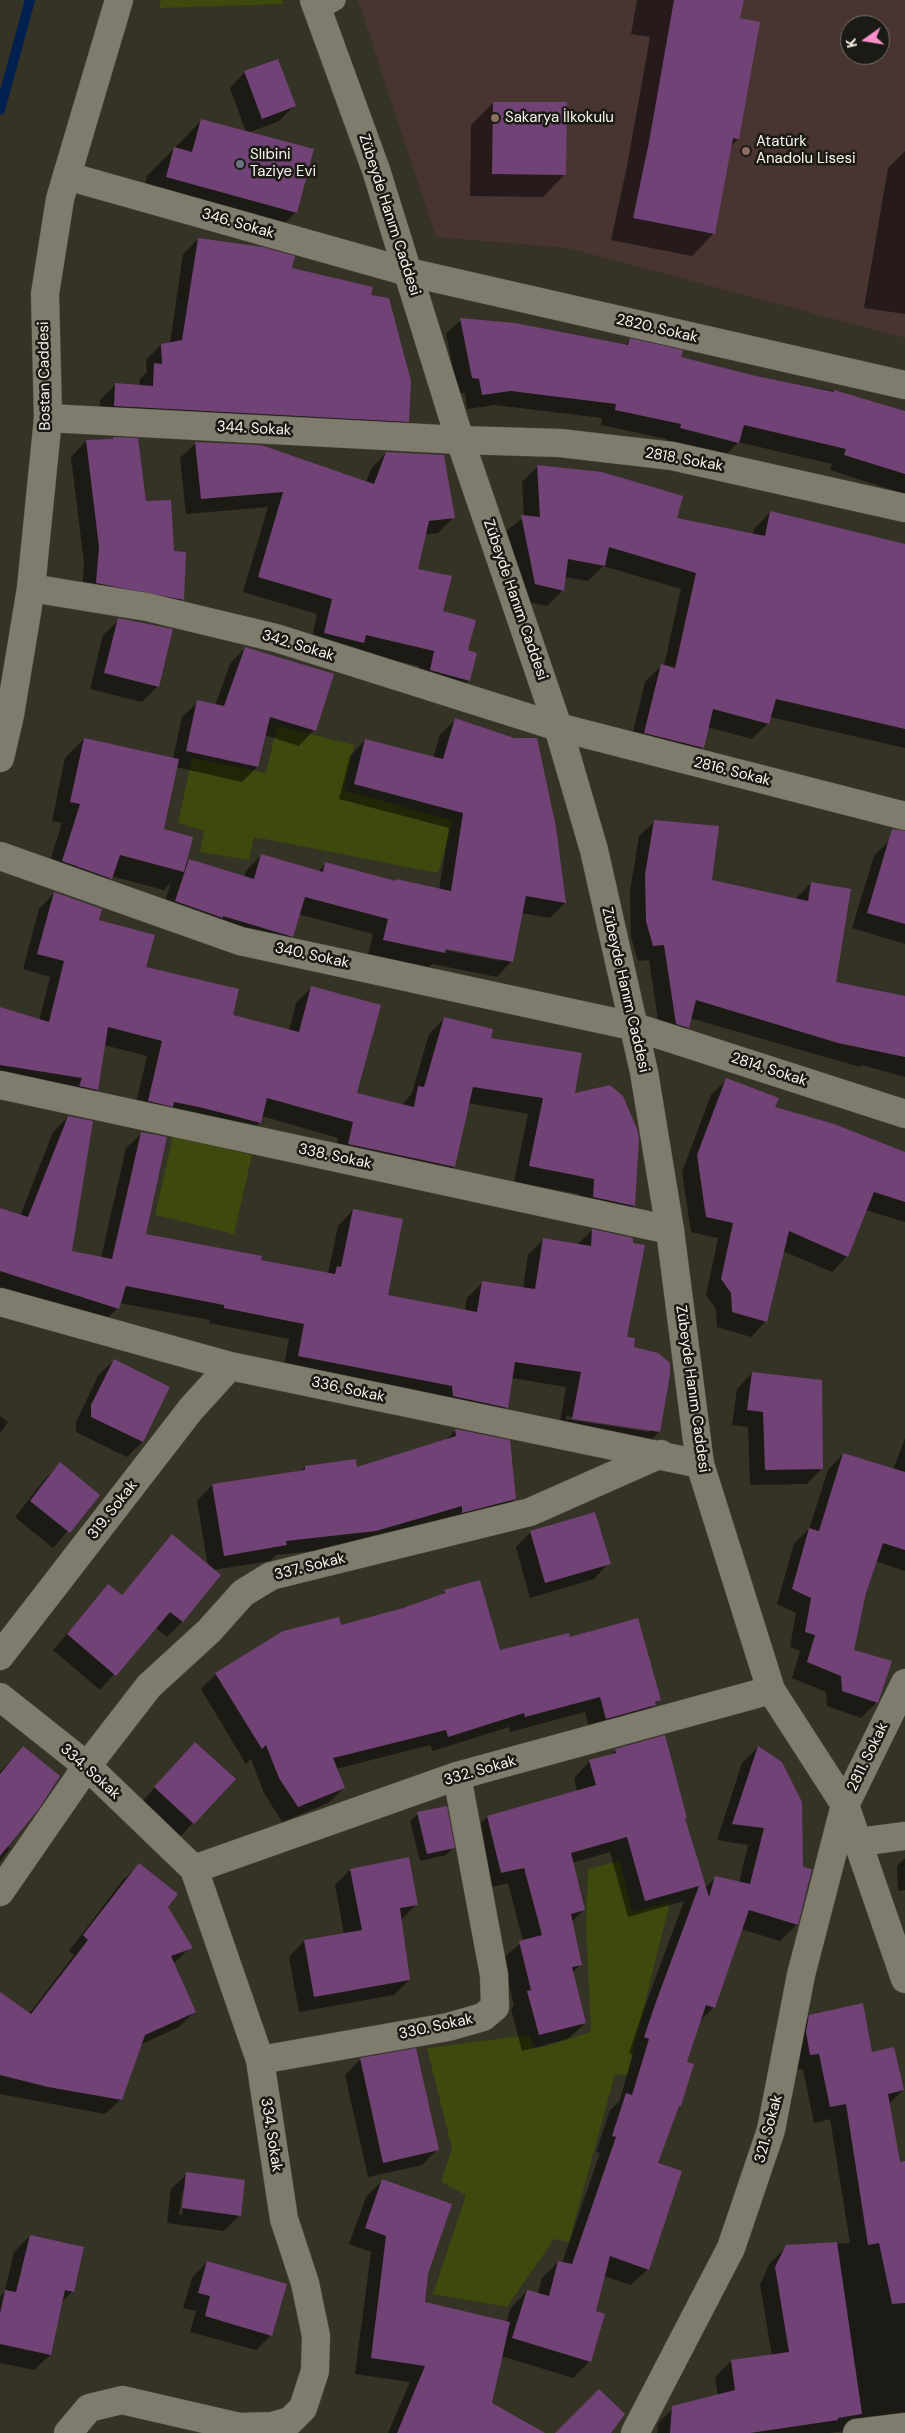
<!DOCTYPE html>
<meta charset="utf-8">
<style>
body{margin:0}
#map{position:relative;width:905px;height:2433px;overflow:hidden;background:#353226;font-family:"DM Sans",sans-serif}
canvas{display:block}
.north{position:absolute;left:840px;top:15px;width:50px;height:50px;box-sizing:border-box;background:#1b1a14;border:1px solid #73726b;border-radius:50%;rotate:257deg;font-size:14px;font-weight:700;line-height:20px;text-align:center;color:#f7f5ed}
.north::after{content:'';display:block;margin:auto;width:18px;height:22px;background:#f890cb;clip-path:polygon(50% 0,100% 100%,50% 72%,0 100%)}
</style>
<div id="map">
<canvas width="905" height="2433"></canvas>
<div class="north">K</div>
</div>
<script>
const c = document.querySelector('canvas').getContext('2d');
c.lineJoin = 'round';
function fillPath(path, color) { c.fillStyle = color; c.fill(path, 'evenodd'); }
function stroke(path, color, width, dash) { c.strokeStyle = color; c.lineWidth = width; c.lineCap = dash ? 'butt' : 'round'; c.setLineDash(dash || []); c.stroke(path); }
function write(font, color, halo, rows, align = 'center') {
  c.font = font + ' "DM Sans",sans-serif'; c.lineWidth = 5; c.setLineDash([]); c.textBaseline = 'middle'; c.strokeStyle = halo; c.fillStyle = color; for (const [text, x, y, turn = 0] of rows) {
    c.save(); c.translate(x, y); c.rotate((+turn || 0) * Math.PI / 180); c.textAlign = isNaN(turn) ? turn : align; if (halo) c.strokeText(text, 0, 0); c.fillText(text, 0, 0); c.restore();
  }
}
const education = new Path2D(`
 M358,0h547v338l-337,-90 -132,-11zM850,25h30v30h-30z`);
const green = new Path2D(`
 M161,0h121l2,4 -125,4z
 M277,726l77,19 -10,45 109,31 -15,52 -184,-36 -5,23 -49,-8 4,-21 -26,-8 14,-65 74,15z
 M173,1136l79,19 -18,79 -79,-19z
 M620,1861l12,51 38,-10 -43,173 -12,-1 -46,168 -15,-3 -47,68 -74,-13 33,-99 -25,-13 11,-34 -25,-100 102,-13 6,14 56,-17 -5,-108 2,-55z`);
const shadow = new Path2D(`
 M637,0h105l-3,19 -1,120 -7,7 -17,87 -22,23 -81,-16 16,-74 23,-129 -19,-3z
 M245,72l49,34 -15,15 -31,12 48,79 -28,28 -129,-36 8,-28 55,-56 44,12 -16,-44z
 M493,103l72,71 -22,23 -73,-1 1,-71z
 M905,151v163l-41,-6 24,-140z
 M198,239l172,57 38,125 -15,15 -293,-16v-20l15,-15 24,1 1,-7 7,-7 -1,-12 15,-15 9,-2 13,-89z
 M461,320l163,26 6,-6 50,18 76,20 78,13 71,22v81l-75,-24 2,-6 -94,-22 -15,16 -57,-15 1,-4 -66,-14 1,-7 -107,-13 -28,4 -2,-16h-7l-12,-59z
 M112,440l61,112 9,47 -15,16 -85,-17 2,-35 -13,-106 15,-16z
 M196,443l170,39 5,-13 15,-16 67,65 -15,15 -14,2 -8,35 51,81 8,2 -7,28 -15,15 -38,-11 4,-19 -65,-15 -44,-3 7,-34 -74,-22 25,-85 -82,7 -6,-56z
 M538,466l137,53 78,16 1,-6 16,-17 135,52v184l-135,-31 -2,6 -16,16 -45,-12 -5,21 -16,16 -57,-15 16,-67 16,-16h3l17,-77 -78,-23 -15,15 -23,-4 -2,13 -16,16 -27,-6 -15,-68 19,-15 -2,-35z
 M119,620l39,66 -16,16 -52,-13 13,-54z
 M245,648l69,82 -15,16 -34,-11 -8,32 -15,15 -66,-15 -14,63 23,35 4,-5 55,17 2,-6 15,-16 57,17 8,-9 69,19 2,-2 42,10 10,-62 -110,-29 11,-43 15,-16 68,18 7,-23 15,-15 110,183 -15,15 -29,-5 -9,48 -15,16 -65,-13 -4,4 -60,-13 5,-21 -75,-20 -6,22 -15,15 -117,-34 11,-35 -7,8 -53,-14 -19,21 -48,-17 18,-57 -10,-2 13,-63 19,-19 89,20 9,-42 16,-15 17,4 15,-42zM440,946l62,12v3l-63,-12z
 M655,821l56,60 84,18 16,-16 24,100 70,17v77l-43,-12 -2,2 -170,-49 -2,9 -16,16 -11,-4 -12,-79 -11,1 -7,-24 -1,-46 9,-55z
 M889,841l16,4v99l-53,-16 22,-72z
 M54,893l43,28 47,47 87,48 58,15 7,-28 16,-16 43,107 47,11 10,-12 17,-59 16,-16 44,21 149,99 -4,68 -16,15 -40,-8 1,-19 -65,-12 14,-68 -60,-11 -14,64 -15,15 -106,-22 5,-22 -76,-22 -2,6 -15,16 -112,-22 14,-60 -43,-11 -7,45 -16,15 -81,-23v-74l39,13 11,-44 -27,-8 16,-60z
 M727,1079l47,29 59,18 49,17 -1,3 24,7v69l-39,-12 -19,46 -15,16 -49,-21 -17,70 -15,16 -34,-10 -1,-18 -10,-14 12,-57 -27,-6 -9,-60 29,-77z
 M68,1117l3,135 30,6 25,-110 16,-15 2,102 184,39 10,-48 15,-16 33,86 79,15 2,-13 15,-15 41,6 5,-34 16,-16 33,6 15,-15 67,202 -15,15 -86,-13 8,-47 -55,-9 -4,29 -16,16 -208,-52 6,-32 -80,-16 1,-3 -91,-17 -1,5 -16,15 -102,-30v-83l20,6 33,-84zM566,1416l83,13v3l-83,-13z
 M114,1360l54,27 -26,55 -15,15 -51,-25v-10l22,-46z
 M752,1373l70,95 -15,16 -57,1 -2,-58 -16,-2 5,-36z
 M0,1416l8,6 -8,11z
 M456,1430l59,69 -16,15 -139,32 -84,9 -6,6 -57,9 6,5 -37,47 -15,15 -12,-10 -55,63 -47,-40 55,-64 13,10 51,-60 36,30 -11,-65 15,-16 88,-13 5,-5 51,2 90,-29z
 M905,1438v133l-30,-10 -10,32 -12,57 24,52 -16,16 -34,-12 -1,-14 -34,-14 8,-27 -10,-4 6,-34 -19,-9 17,-60 15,-15 19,-59 15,-16 50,16z
 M60,1464l39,31 -46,53 -38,-31 30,-38z
 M531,1532l78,31 -15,16 -64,19 -14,-51z
 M445,1591l54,61 70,-13 90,61 -20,20 -48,14 -6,-22 -75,20 -1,-5 -76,24 -3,-6 -94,24 8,19 -16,15 -46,19 -18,-29 -13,-34 -5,5 -45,-75 15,-15 124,-47 100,-30z
 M23,1747l-16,98 3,3 -10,14v-90z
 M758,1747l39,177 -17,17 -39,-12 -27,78 -15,15 -13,41 -6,43 -4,3 -20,54 -8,106 -17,16 -27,-9 -10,36 -5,50 -16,16 -72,-22 -11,48 51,29h-153l22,-51 -55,-8 16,-122 -22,-8 17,-47 16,-16 45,92 -3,30 82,20 5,-15 16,-17 11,3 4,-16 16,-16 4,1 38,-110 -4,-1 14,-42 9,-8 14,-47 -4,-2 12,-36 43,-116 -56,16 -18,-65 -38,11 12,47 -13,12 10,42 -9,9 13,50 -17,16 -46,12 -11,-42 3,-3 -11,-48 20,-17 -15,-58 -24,6 -13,-56 16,-16 90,-26 -3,-13 16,-17 19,-5 7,-6 70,68 -2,2 21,68 11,-11 23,6 9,-38 -31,-5 25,-77z
 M180,1759l54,20 -56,60 -38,-35z
 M418,1814l35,34 -7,7 -26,6 -10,-40z
 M905,1858v32l-7,1 -1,-25z
 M139,1865l52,82 -18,17 21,48 -15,15 -39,18 -19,54 -16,15 -105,-20v-101l29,21 45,-59 -5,-4 54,-71z
 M350,1870l67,34 -16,16 8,60 -15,15 -95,17 -10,-55 15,-16 40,-7 -9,-49z
 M810,2016l62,37 31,37 -14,14 10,59 6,-1v271l-52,-3 -24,3h-172l1,-10 17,-16 43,-11 -3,-19 16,-16 41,-5 -12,-72 10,-21 17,-17 63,-3 -20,-124 -16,4 -11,-54 -9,1v-38z
 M360,2060l77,90 -15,15 -54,12 -23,-102z
 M187,2174l53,41 -16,16 -57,-8 4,-34zM183,2189h2l-3,26 -3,-1z
 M30,2236l43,55 -13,13 -10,51 -16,15 -34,-7v-66l5,-6 9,-39z
 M207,2262l64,73 -15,15 -66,-18 6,-21 -13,-3 9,-30z`);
const stream = new Path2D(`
 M0,110l30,-110`);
const building = new Path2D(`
 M674,0h70l-4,18 20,4 -21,117 -6,-1 -18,96 -82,-16 16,-76z
 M278,59l18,47 -34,13 -18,-48z
 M493,102h74l-1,73 -74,-1z
 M201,119l113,30 -17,64 -131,-36 8,-30 18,5z
 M198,238l65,9 32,9 -3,12 81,19 -2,8 18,3 22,83 -2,41 -295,-16 1,-23 38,3 1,-23 8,1 -1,-20 21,-4z
 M460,318l55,5 113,22 2,-7 53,12 -2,7 75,19 78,16v-2l71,21v63l-61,-19 2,-6 -102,-24 -5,18 -59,-15 1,-4 -66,-14 1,-6 -105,-13 -29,4 -3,-16 -7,-1z
 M113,437l25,1 8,63 25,-1 3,51 12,1 -2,48 -88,-17 3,-36 -13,-107 27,-1z
 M195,442l66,3 113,39 12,-32 58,3 11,63 -26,3 -11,48 34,7 -9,35 33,9 -8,30 9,3 -7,28 -40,-11 4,-19 -68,-16 -2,8 -40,-10 8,-34 -74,-22 25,-85 -82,7z
 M537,465l65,7 81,24 -6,22 88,18 5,-25 135,33v185l-129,-30 -7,25 -56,-15 -9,39 -60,-15 17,-69 14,4 21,-95 -87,-26 -4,19 -37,-7 -4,32 -29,-7 -14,-69 19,2z
 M118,618l55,11 -14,58 -55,-14z
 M245,647l89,27 -18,57 -46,-14 -12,50 -72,-16 11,-51 27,6z
 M455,718l59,20h23l19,89 10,76 -40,-7 -13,66 -67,-13 -1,4 -62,-13 5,-21 -83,-22 -12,40 -70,-21v2l-48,-17 14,-42 65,20 7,-25 62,18 2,-10 71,19v-2l55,12 12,-78 -109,-29 11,-45 78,20z
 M84,738l95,21 -15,70 29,8 -9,35 -64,-17 -8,24 -50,-18 18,-57 -10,-2z
 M654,820l65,6 -7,54 96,21 3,-19 40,7 -15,93 69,14v61l-67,-14 -142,-43 -7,28 -13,-4 -12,-79 -11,1 -7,-25 -1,-46z
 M892,829l13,2v93l-38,-11z
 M54,892l48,17 -3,11 56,15 -9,32 93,22 -6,26 66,17 12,-46 70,19 -24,88 57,14 4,-21 6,1 20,-70 49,12 -2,9 91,15 -7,40 35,-8 13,11 14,33 2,9 -4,68 -42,-9 1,-18 -65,-13 14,-68 -70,-11 -18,80 -107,-23 5,-22 -86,-24 -6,25 -62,-16 -25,-5 -1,5 -25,-6 14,-60 -54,-14 -10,63 -19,-4 3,-8 -82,-13v-58l49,15 15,-61 -27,-7z
 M726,1078l53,20 -4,9 59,17 71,28v50l-31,-10 -26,65 -59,-26 -22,91 -35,-10 -1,-19 -10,-14 12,-56 -27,-6 -9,-62z
 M68,1116l25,5 -21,130 40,8 29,-127 26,5 -21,97 116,22 -1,4 74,14 2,-8 4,1 12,-58 50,10 -15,76 89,17 5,-31 53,8 8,-51 48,8 1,-17 41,9v5l12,2 -18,92 8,1 -1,9 24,6 12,10v12l-10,57 -88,-13 9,-47 -66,-10 -7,46 -55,-12 -1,-10 -154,-30 6,-32 -80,-16v-3l-98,-19 -7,23 -119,-38v-63l28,9z
 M114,1359l56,28 -27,55 -52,-25v-12z
 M752,1372l70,8 1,89 -58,1 -2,-58 -16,-2z
 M455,1429l55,11 6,59 -54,14v-7l-86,25 -90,10 1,4 -63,11 -12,-72 93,-14v-4l51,-7 1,8 99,-31z
 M843,1453l62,19v78l-22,-7 -17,50 -12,57 38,11 -14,42 -36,-12 -1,-15 -34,-14 8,-27 -10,-3 6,-34 -19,-9 17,-61 10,3z
 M60,1462l40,33 -30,38 -40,-32z
 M595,1512l16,52 -66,19 -15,-52z
 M172,1534l49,41 -38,47 -13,-10 -54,64 -49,-42 41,-50 14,11z
 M480,1580l20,70 69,-17 1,4 68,-19 23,82 -6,2 1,3 -50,14 -6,-22 -75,20 -1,-4 -76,24 -2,-7 -113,28 12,30 -47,19 -19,-29 -13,-33 -4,4 -47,-76 68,-42 56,-14 2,8 62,-17 42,-15 -1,-3z
 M665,1735l22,83h-2l24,79 6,-21 35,8 14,-56 -32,-4 26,-78 24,16 20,40 1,65 9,2 -14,56 -49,-15 -34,98 -9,-3 -19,57 7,2 -13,42h-2l-21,57 24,8 -33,99 -39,-14 -14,55 9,3 -14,48 -79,-24 15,-48 22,6 9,-35 14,3 44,-127 -4,-1 14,-43 6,2 17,-56 -5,-2 13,-38 42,-113 -54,15 -18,-64 -56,16 14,57 -14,4 11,51 -10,2 14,56 -47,12 -12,-44 4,-1 -12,-49 23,-6 -18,-67 -23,5 -14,-57 109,-31 -7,-25 27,-7 -1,-4z
 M195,1742l41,37 -42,45 -40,-37z
 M23,1746l37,30 -22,34 -38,46v-82z
 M447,1806l8,42 -28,6 -10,-42z
 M409,1857l9,48 -18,3 10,72 -96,17 -10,-57 58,-10 -12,-61z
 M139,1863l39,31 -10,13 25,41 -22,8 25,56 -51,23 -23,65 -74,-13 -48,-12v-83l31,22 57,-74 -5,-5z
 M863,2003l9,49 22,-5 10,43 -16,4 12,68 5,-1v142l-13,1 -13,-61 -11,2 -22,-141 -16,3 -11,-53 -9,1 -4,-23 3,-17z
 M416,2048l23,102 -56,13 -23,-105z
 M186,2172l59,8 -4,36 -59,-8z
 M382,2179l70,25 -24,70 -3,28 85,20 -18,81 53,30h-148l28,-67 -54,-8 15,-122 -21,-8z
 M30,2235l54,12 -10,45 -9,-2 -14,65 -51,-11v-30l5,-24 11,2z
 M837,2242l25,172 -24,4v2l-88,13h-80l2,-27 63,-16 -4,-30 58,-8 -14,-85 11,-22z
 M207,2261l80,23 -15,52 -67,-20 5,-20 -12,-3z
 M599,2389l26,25 -14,19h-56z`);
const service = new Path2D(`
 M317,10l18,-10`);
const minor = new Path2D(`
 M67,176l341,96 497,113
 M48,418l412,22 100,3 112,13 233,52
 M31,588l116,19 129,31 282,89 347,89
 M0,856l240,85 392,85 273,88
 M0,1085l670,145
 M0,1302l230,64 470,98
 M0,1656l191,-247 39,-43
 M0,1697l87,69 107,103 66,191 24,159 21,64 11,53 -1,35 -12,37 -13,13 -17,5 -34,1 -117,-27 -33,8 -21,25
 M859,1842l46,-6
 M194,1869l263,-93 314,-86
 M0,1892l87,-126 62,-80 60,-55 34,-38 28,-17 259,-64 131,-58
 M260,2060l188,-33 35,-10 12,-10 -1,-32 -37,-199
 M635,2433l96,-185 40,-118 30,-155 44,-170 60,-122
 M857,2433l48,-6`);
const tertiary = new Path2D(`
 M314,0l62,170 84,270 98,287 36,123 50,222 26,158 30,234 71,226 74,115 60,174
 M0,758l10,-43 21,-127 17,-170 -3,-124 15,-95 59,-199`);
const markers = [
 [495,118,5,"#8d6e63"],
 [746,151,5,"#8d6e63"],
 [240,164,5,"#6b7280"]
];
const poiNames = [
 ["Sakarya İlkokulu",505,118],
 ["Atatürk",756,142],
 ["Anadolu Lisesi",756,159],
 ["Slıbini",250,155],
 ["Taziye Evi",250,172]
];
const streetNames = [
 ["Zübeyde Hanım Caddesi",389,215,72],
 ["346. Sokak",238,224,16],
 ["2820. Sokak",657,329,13],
 ["Bostan Caddesi",45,376,-91],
 ["344. Sokak",254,429,3],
 ["2818. Sokak",684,460,10],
 ["Zübeyde Hanım Caddesi",515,600,71],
 ["342. Sokak",298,646,17],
 ["2816. Sokak",732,772,14],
 ["340. Sokak",312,956,12],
 ["Zübeyde Hanım Caddesi",625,990,77],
 ["2814. Sokak",769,1070,18],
 ["338. Sokak",335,1157,12],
 ["Zübeyde Hanım Caddesi",692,1389,82],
 ["336. Sokak",348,1390,12],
 ["319. Sokak",113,1510,-52],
 ["337. Sokak",310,1567,-14],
 ["2811. Sokak",868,1757,-64],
 ["332. Sokak",480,1771,-16],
 ["334. Sokak",90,1772,42],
 ["330. Sokak",436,2027,-12],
 ["321. Sokak",769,2129,-75],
 ["334. Sokak",271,2135,81]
];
fillPath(education, '#483431');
fillPath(green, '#3e490d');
fillPath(shadow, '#0007');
stroke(stream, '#002050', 10);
fillPath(building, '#714275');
stroke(service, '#514f44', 22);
stroke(minor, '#514f44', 29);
stroke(tertiary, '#514f44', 29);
stroke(service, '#7f7c6d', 21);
stroke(minor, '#7f7c6d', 28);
stroke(tertiary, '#7f7c6d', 28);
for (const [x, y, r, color] of markers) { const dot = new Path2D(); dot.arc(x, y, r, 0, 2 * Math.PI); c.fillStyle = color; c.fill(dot); stroke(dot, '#1b1a14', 2); }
write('15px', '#f7f5ed', '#1b1a14', poiNames, 'left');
write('15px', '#f7f5ed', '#1b1a14', streetNames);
</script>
